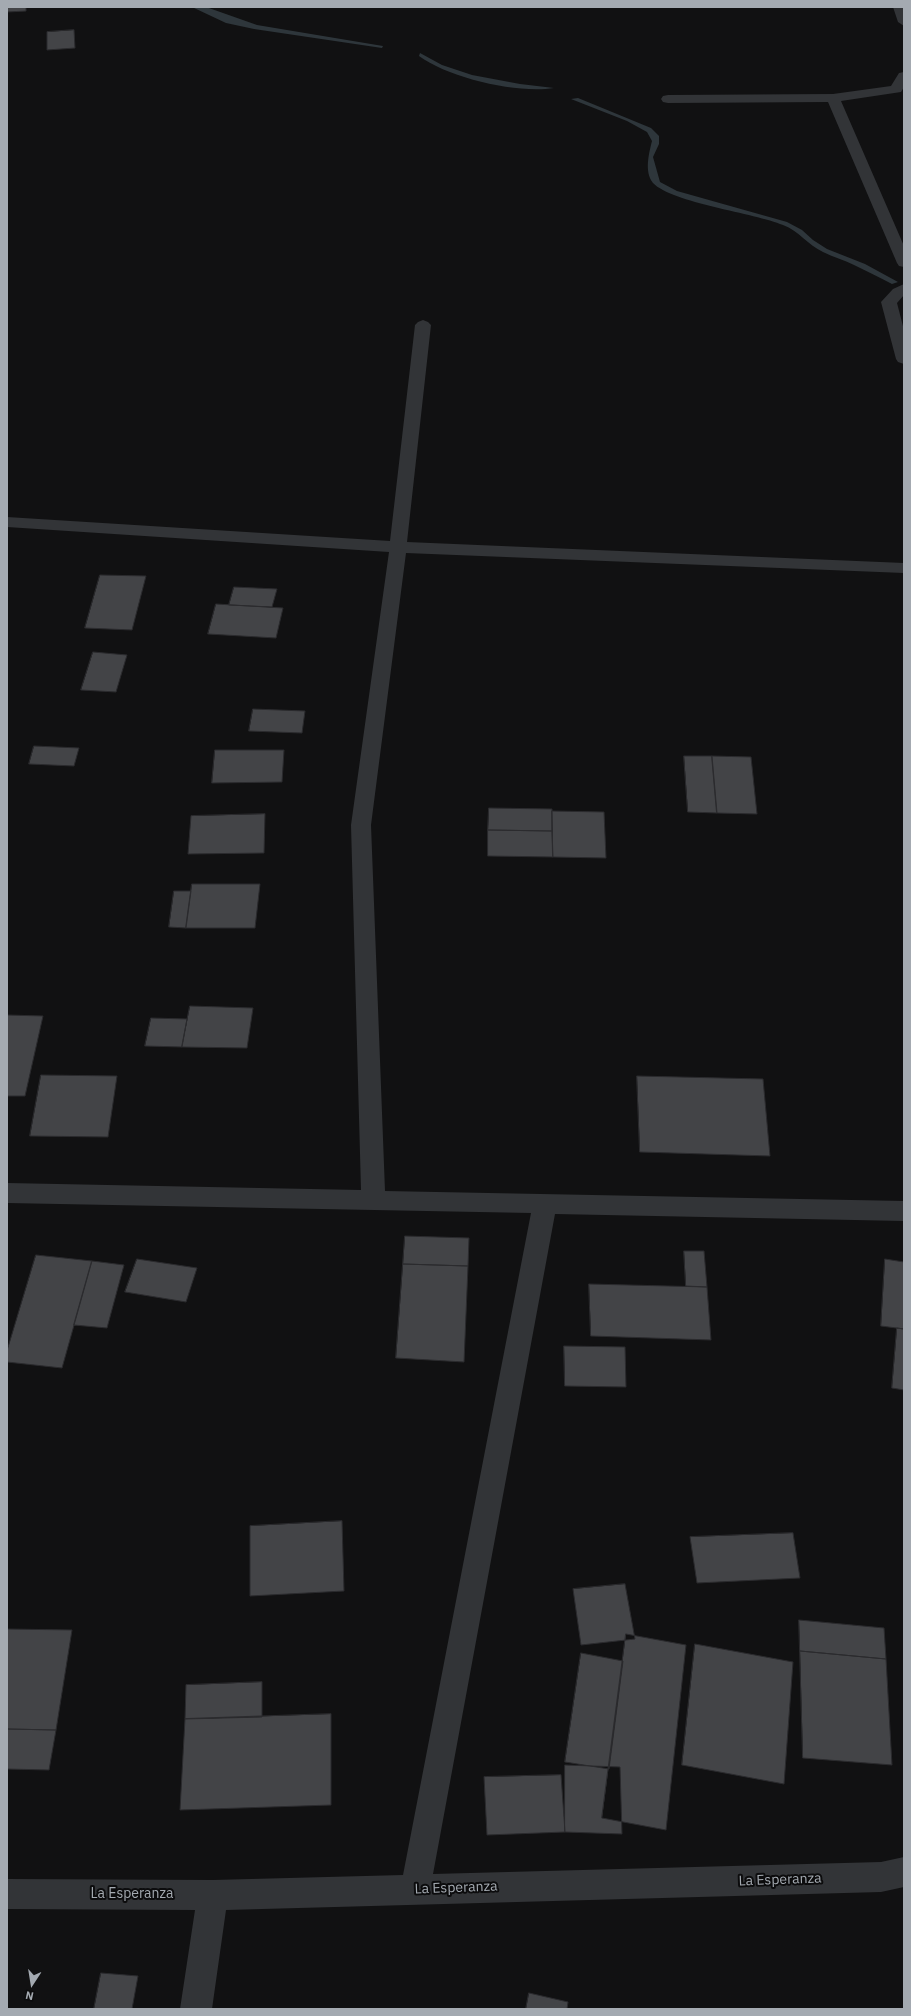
<!DOCTYPE html>
<style>
body{margin:0}
#map{position:relative;width:911px;height:2016px;overflow:hidden;background:#111112;font-family:"IBM Plex Sans",sans-serif}
canvas{display:block}
.frame{position:absolute;inset:0;border:8px solid #a4aab1;pointer-events:none}
.north{position:absolute;left:12px;top:1964px;width:40px;height:40px;-webkit-text-stroke:3px #0c0c0d;paint-order:stroke;rotate:192deg;font-size:11px;font-weight:700;line-height:16px;text-align:center;color:#a4aab1}
.north::after{content:'';display:block;margin:auto;width:14px;height:18px;background:#a4aab1;clip-path:polygon(50% 0,100% 100%,50% 72%,0 100%)}
</style>
<div id="map">
<canvas width="911" height="2016"></canvas>
<div class="frame"></div>
<div class="north">N</div>
</div>
<script>
const c = document.querySelector('canvas').getContext('2d');
c.lineJoin = 'round';
function fillPath(path, color) { c.fillStyle = color; c.fill(path, 'evenodd'); }
function stroke(path, color, width, dash) { c.strokeStyle = color; c.lineWidth = width; c.lineCap = dash ? 'butt' : 'round'; c.setLineDash(dash || []); c.stroke(path); }
function write(font, color, halo, rows, align = 'center') {
  c.font = font + ' "IBM Plex Sans",sans-serif'; c.lineWidth = 4; c.setLineDash([]); c.textBaseline = 'middle'; c.strokeStyle = halo; c.fillStyle = color; for (const [text, x, y, turn = 0] of rows) {
    c.save(); c.translate(x, y); c.rotate((+turn || 0) * Math.PI / 180); c.textAlign = isNaN(turn) ? turn : align; if (halo) c.strokeText(text, 0, 0); c.fillText(text, 0, 0); c.restore();
  }
}
const water = new Path2D(`
 M192,7h14l51,18 126,21 -1,2 -128,-19 -28,-6z
 M420,53l22,12 30,10 48,9 34,4c-37,6 -105,-10 -135,-32z
 M578,98l73,30 8,8v8l-6,13 7,25 17,9 110,31 15,8 11,10 14,9 38,15 33,18 -6,2c-12,-6 -25,-13 -38,-19 -10,-5 -21,-8 -31,-13 -15,-7 -24,-21 -40,-27 -28,-12 -111,-22 -130,-42 -9,-11 -4,-30 -1,-42l-5,-9 -20,-11 -56,-22z`);
const building = new Path2D(`
 M7,7h19v4l-19,1z
 M74,30l1,18 -28,2v-18z
 M100,575l46,1 -14,54 -47,-2z
 M234,587l43,2 -5,18 -43,-2z
 M216,604l67,4 -7,30 -68,-4z
 M93,652l34,3 -11,37 -35,-2z
 M253,709l52,2 -3,22 -53,-2z
 M34,746l45,2 -5,18 -45,-2z
 M215,750h69l-2,32 -70,1z
 M684,756h28l5,57 -29,-1z
 M712,756l39,1 6,57 -40,-1z
 M489,808l63,1v22l-64,-1z
 M552,811l52,1 2,46 -53,-1z
 M265,814l-1,39 -76,1 3,-38z
 M488,830l64,1 1,26 -65,-1z
 M192,884h68l-5,44h-69z
 M174,891h17l-5,37 -17,-1z
 M190,1006l63,2 -6,40 -65,-1z
 M7,1015l36,1 -18,80h-18z
 M151,1018l36,1 -5,28 -37,-1z
 M41,1075l76,1 -9,61 -78,-1z
 M637,1076l126,3 7,77 -130,-4z
 M405,1236l64,2 -1,28 -65,-2z
 M684,1251h20l3,36 -21,-1z
 M36,1255l56,6 -30,107 -55,-6v-11z
 M137,1259l60,9 -11,34 -61,-10z
 M885,1259l19,3v67l-23,-3z
 M92,1261l32,4 -17,63 -33,-3z
 M403,1264l65,2 -4,96 -68,-4z
 M589,1284l118,3 4,53 -120,-4z
 M897,1328l7,1v61l-12,-2z
 M564,1346l61,1 1,40 -61,-1z
 M342,1521l2,70 -94,5v-70z
 M793,1533l7,45 -103,5 -7,-46z
 M625,1584l10,55 -54,6 -8,-56z
 M799,1620l85,8 2,31 -86,-8z
 M7,1629l65,1 -16,100 -49,-1z
 M626,1634l60,11 -20,185 -64,-12z
 M695,1644l98,18 -9,122 -102,-19z
 M800,1651l86,8 6,106 -89,-7z
 M581,1653l42,8 -14,108 -44,-7z
 M262,1682v35l-77,2 1,-34z
 M331,1714v91l-151,5 5,-91z
 M7,1729l49,1 -7,40 -42,-1z
 M565,1765l55,2 2,67 -57,-2z
 M561,1775l4,57 -78,3 -3,-58z
 M101,1973l37,3 -6,33h-38z
 M529,1993l39,9 -1,7h-41z`);
const minor = new Path2D(`
 M893,7h11v19l-6,-4z
 M904,72v15l-3,5 -60,9 63,145v21l-5,-1 -2,-3 -69,-161 -160,1 -5,-1 -2,-3 2,-3 5,-1 165,-1 58,-8 8,-13z
 M904,284v11l-7,8 7,27v34l-6,-2 -2,-3 -15,-57 12,-13z
 M423,320l5,2 3,3 -24,217 497,21v10l-498,-20 -35,272 14,366 519,10v20l-349,-7 -122,660 448,-12 23,-5v30l-23,5 -655,18 -14,99h-32l15,-99 -188,-1v-30l206,1 190,-5 128,-662 -524,-10v-20l354,7 -10,-365 38,-273 -382,-25v-10l383,24 25,-216 3,-3z`);
const nearStreetnames = [
 ["La Esperanza",780,1880,-2],
 ["La Esperanza",456,1888,-2],
 ["La Esperanza",132,1894]
];
fillPath(water, '#2e363b');
fillPath(building, '#434447');
stroke(building, '#2b2b2e', 1);
fillPath(minor, '#323437');
write('14px', '#a4aab1', '#0c0c0d', nearStreetnames);
</script>
